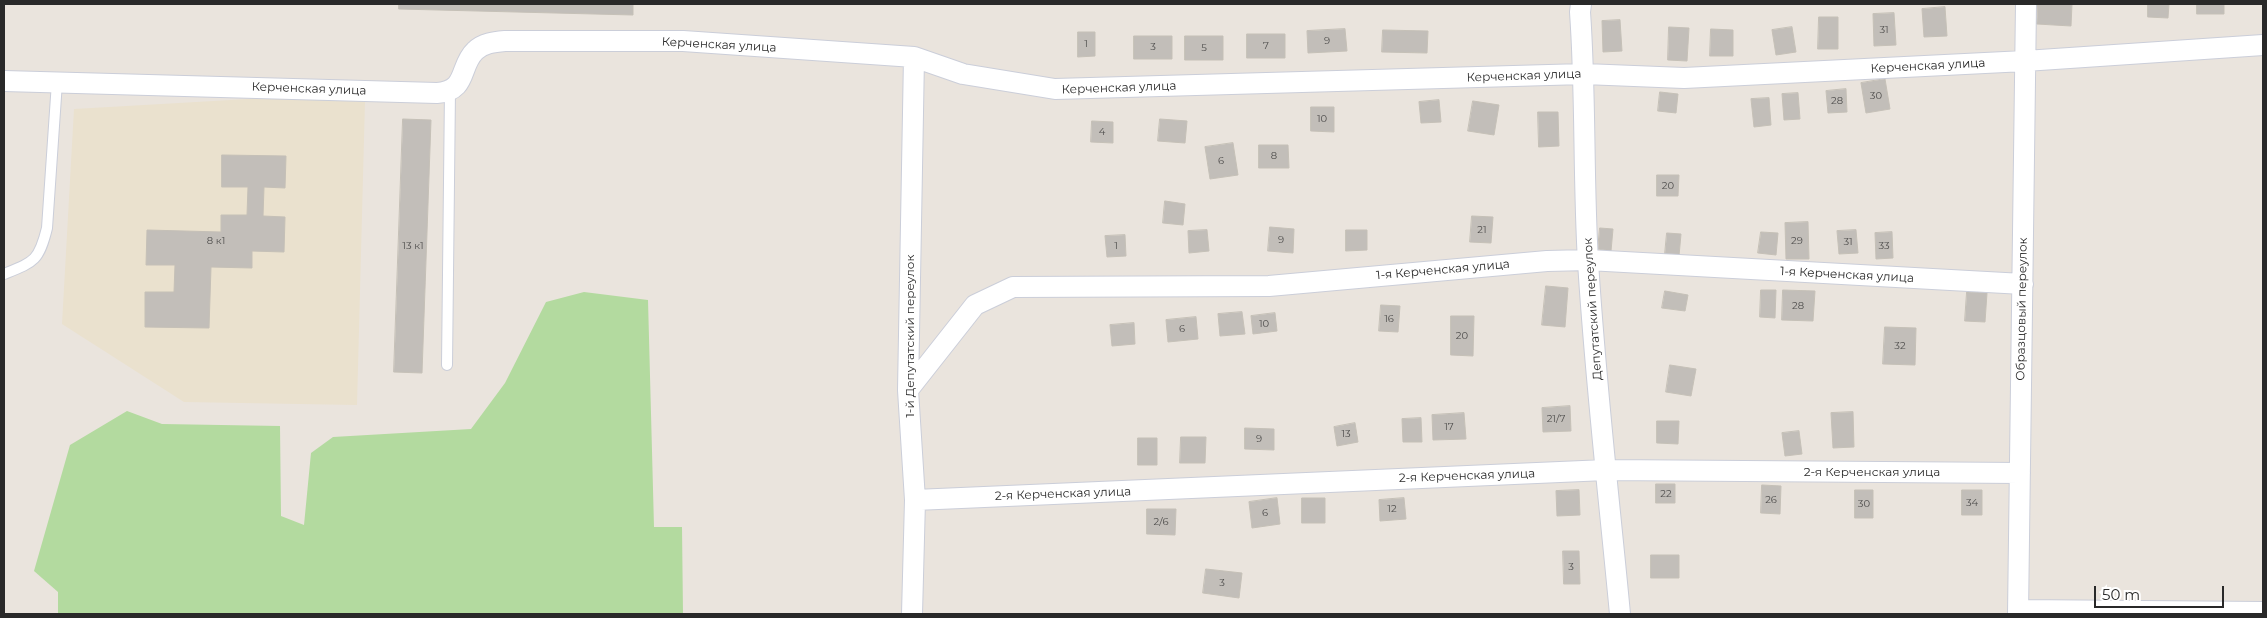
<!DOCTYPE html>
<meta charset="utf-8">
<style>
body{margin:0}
#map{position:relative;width:2267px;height:618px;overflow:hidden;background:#eae4dd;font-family:Montserrat,sans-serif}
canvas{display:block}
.frame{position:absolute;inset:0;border:5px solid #292929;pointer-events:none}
.scale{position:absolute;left:2094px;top:586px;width:130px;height:22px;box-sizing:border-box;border:2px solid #292929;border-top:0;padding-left:6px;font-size:15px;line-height:18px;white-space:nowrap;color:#292929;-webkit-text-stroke:4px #fff;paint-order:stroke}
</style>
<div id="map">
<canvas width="2267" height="618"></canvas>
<div class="frame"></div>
<div class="scale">50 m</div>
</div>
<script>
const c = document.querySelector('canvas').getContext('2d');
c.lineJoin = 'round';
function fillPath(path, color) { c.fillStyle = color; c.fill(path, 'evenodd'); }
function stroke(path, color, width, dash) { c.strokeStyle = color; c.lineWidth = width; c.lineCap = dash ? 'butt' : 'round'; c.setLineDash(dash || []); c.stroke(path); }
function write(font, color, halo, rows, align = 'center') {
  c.font = font + ' Montserrat,sans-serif'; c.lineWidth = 4; c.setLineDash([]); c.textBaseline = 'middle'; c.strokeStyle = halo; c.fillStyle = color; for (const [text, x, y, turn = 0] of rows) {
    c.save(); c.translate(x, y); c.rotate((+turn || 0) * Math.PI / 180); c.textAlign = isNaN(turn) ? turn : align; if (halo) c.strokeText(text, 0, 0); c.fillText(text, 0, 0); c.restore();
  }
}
const education = new Path2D(`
 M266,98l99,3 -8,304 -173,-3 -122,-78 12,-215z`);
const green = new Path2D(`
 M584,292l64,8 6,227h28l1,87h-625v-22l-24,-21 36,-126 57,-34 35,13 118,2 1,90 23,9 7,-72 22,-16 138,-8 34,-46 41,-81z`);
const building = new Path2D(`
 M399,4h234v11l-234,-6z
 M2038,4h34l-1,22 -34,-2z
 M2148,4h21l-1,14 -20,-1z
 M2197,4h27v10h-27z
 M1945,7l2,29 -23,1 -2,-28z
 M1894,13l2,32 -22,1 -1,-32z
 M1819,17h19v32h-20z
 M1620,20l2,31 -19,1 -1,-31z
 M1669,27l20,1 -2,33 -19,-1z
 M1792,27l4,25 -20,3 -4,-25z
 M1345,29l2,22 -39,2 -1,-22z
 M1711,29l22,1v26h-23z
 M1383,30l45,1 -1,22 -45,-1z
 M1078,32h17v24l-17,1z
 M1247,34h38v24h-38z
 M1134,36h38v23h-38z
 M1185,36h38v24h-38z
 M1885,79l5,30 -24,4 -5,-30z
 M1846,89l1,23 -19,1 -2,-22z
 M1660,92l18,2 -2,19 -18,-2z
 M1798,93l2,26 -16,1 -2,-26z
 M1769,98l2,27 -17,2 -3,-28z
 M1439,100l2,22 -20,1 -2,-21z
 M1473,101l26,4 -5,30 -26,-4z
 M1311,107h23v25l-23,-1z
 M1538,112h20l1,34 -20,1z
 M403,119l28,1 -9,253 -28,-1z
 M1160,119l27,2 -2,22 -27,-2z
 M1092,121l21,1v21l-22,-1z
 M1233,143l5,32 -28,4 -5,-32z
 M1259,145h29l1,23h-30z
 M222,155l64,1 -1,32 -21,-1 -1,29 22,1 -1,35 -32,-1v17l-41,-1 -2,61 -64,-1v-35h29l1,-27h-29l1,-35 74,2v-17h26l1,-28h-26z
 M1657,175h22l-1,21h-21z
 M1165,201l20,3 -2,21 -20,-2z
 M1472,216l21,1 -2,26 -21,-1z
 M1808,222l1,37h-23l-1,-36z
 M1270,227l24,2 -1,24 -25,-2z
 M1600,228l13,1 -2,22 -13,-2z
 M1207,230l2,21 -20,2 -1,-22z
 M1346,230h21v20l-21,1z
 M1856,230l2,23 -19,1 -2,-23z
 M1761,232l17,1 -2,22 -18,-2z
 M1892,232l1,26 -17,1 -1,-26z
 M1667,233l14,1 -2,22 -14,-2z
 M1125,235l1,21 -19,1 -2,-21z
 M1546,286l22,2 -3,39 -23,-2z
 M1761,290h15l-1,28 -15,-1z
 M1783,290l32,1 -2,30 -31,-1z
 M1665,291l23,4 -3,16 -23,-3z
 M1967,292l20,1 -2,29 -20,-1z
 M1381,305l19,1 -2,26 -19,-1z
 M1242,312l3,22 -25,2 -2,-22z
 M1275,313l2,18 -24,3 -2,-18z
 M1451,316h23l-1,40 -22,-1z
 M1196,317l2,22 -30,3 -2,-22z
 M1134,323l1,21 -23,2 -2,-21z
 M1885,327l31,1 -1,37 -32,-1z
 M1670,365l26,4 -5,27 -25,-4z
 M1570,406l1,25 -28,1 -1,-24z
 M1853,412l1,35 -21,1 -2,-35z
 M1464,413l2,26 -33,1 -1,-25z
 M1421,418l1,24h-19l-1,-23z
 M1657,421h22l-1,23 -21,-1z
 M1355,423l3,19 -21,4 -3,-19z
 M1245,428l29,1v21l-29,-1z
 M1799,431l3,23 -17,2 -3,-23z
 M1181,437h25l-1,26h-25z
 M1138,438h19v27h-19z
 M1656,484h19v19h-19z
 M1762,485l19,1 -1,28 -19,-1z
 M1579,490l1,25 -23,1 -1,-25z
 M1855,490h18v28h-18z
 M1962,490h20v25h-20z
 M1277,498l3,26 -28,4 -3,-26z
 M1302,498h23v25h-23z
 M1404,498l2,21 -26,2 -1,-21z
 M1147,509h29l-1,26 -28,-1z
 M1563,551h16l1,33h-16z
 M1651,555h28v23h-28z
 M1206,569l36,4 -3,25 -36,-5z`);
const lane = new Path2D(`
 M4,274c30,-12 35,-13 43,-46l10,-146
 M447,365l3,-275`);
const street = new Path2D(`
 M1581,4l-1,8c6,83 3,166 8,249 7,118 21,236 32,353
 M4,81l433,12c31,-2 22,-27 38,-42 8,-8 19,-9 30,-10h178l231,16 49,17 92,15 529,-15 100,4 341,-17 238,-16
 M908,390l67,-85 38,-18 256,-1 278,-25 41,-1 435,24
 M915,500l691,-30 414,3
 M2018,610l245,2
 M912,614l3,-114 -7,-110 6,-333
 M2018,614l8,-610`);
const numberNames = [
 ["31",1884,30],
 ["9",1327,41],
 ["1",1086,44],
 ["7",1266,46],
 ["3",1153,47],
 ["5",1204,48],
 ["30",1876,96],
 ["28",1837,101],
 ["10",1322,119],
 ["4",1102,132],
 ["8",1274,156],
 ["6",1221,161],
 ["20",1668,186],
 ["21",1482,230],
 ["9",1281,240],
 ["8 к1",216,241],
 ["29",1797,241],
 ["31",1848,242],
 ["13 к1",413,246],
 ["1",1116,246],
 ["33",1884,246],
 ["28",1798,306],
 ["16",1389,319],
 ["10",1264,324],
 ["6",1182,329],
 ["20",1462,336],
 ["32",1900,346],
 ["21/7",1556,419],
 ["17",1449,427],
 ["13",1346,434],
 ["9",1259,439],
 ["22",1666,494],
 ["26",1771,500],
 ["34",1972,503],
 ["30",1864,504],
 ["12",1392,509],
 ["6",1265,513],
 ["2/6",1161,522],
 ["3",1571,567],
 ["3",1222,583]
];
const streetNames = [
 ["Керченская улица",719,45,3],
 ["Керченская улица",1928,66,-3],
 ["Керченская улица",1524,76,-2],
 ["Керченская улица",1119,88,-2],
 ["Керченская улица",309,89,2],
 ["1-я Керченская улица",1443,270,-5],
 ["1-я Керченская улица",1847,275,3],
 ["Депутатский переулок",1593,309,-94],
 ["Образцовый переулок",2022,309,-89],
 ["1-й Депутатский переулок",910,336,-90],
 ["2-я Керченская улица",1872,472],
 ["2-я Керченская улица",1467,476,-2],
 ["2-я Керченская улица",1063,494,-2]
];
fillPath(education, '#eae1ce');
fillPath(green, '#b3da9f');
fillPath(building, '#c2beb9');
stroke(building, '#c5c0b7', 1);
stroke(lane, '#cbced9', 12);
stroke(street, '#cbced9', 22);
stroke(lane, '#fff', 10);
stroke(street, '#fff', 20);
write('10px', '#4f4e4d', null, numberNames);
write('12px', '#292929', '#fff', streetNames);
</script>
